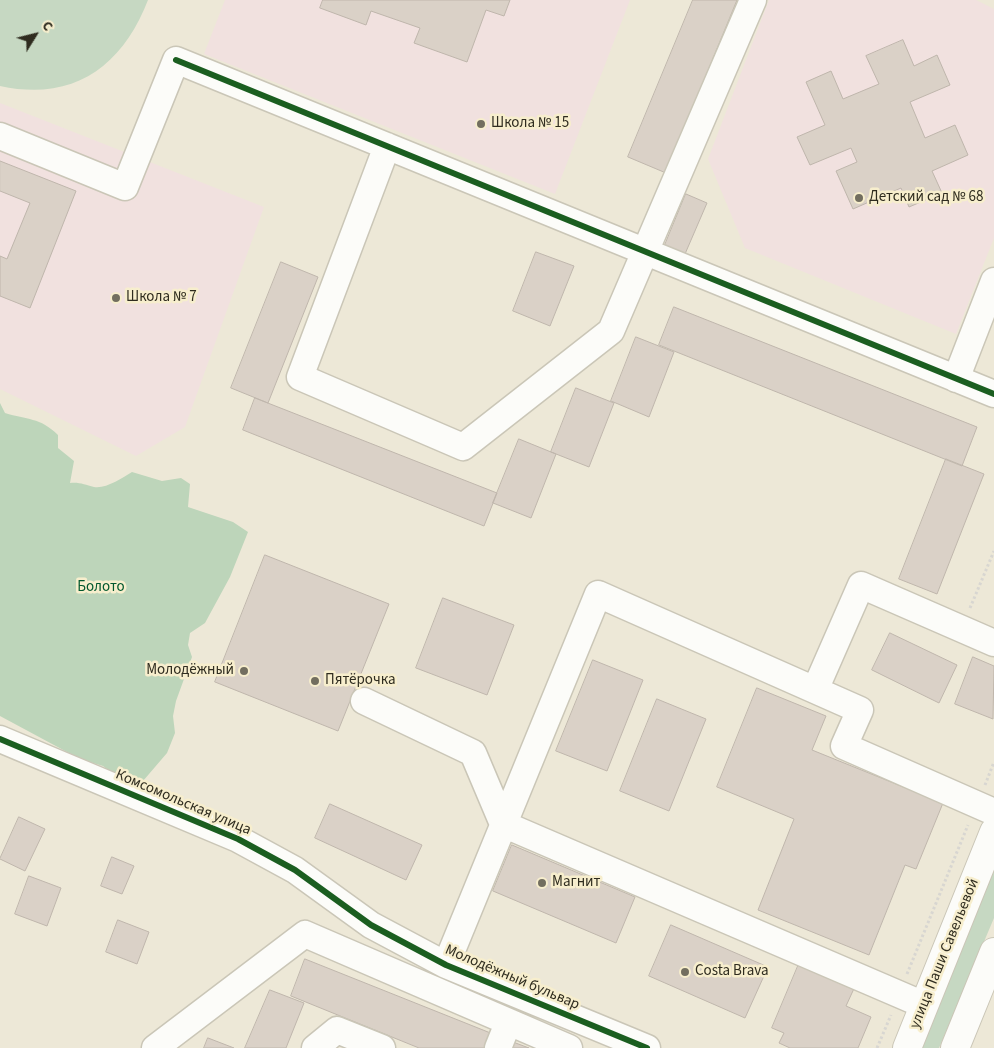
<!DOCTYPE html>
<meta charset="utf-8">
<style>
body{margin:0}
#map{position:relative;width:994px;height:1048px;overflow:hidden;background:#ede8d7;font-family:"Source Sans 3",sans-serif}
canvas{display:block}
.north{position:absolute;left:10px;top:10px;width:50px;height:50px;-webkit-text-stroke:4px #f7eecd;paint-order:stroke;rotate:54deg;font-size:14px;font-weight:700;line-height:20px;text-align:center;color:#2f2c1f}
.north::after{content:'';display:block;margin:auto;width:18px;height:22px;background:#2f2c1f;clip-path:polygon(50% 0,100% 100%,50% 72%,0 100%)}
</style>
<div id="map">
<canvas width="994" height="1048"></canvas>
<div class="north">С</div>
</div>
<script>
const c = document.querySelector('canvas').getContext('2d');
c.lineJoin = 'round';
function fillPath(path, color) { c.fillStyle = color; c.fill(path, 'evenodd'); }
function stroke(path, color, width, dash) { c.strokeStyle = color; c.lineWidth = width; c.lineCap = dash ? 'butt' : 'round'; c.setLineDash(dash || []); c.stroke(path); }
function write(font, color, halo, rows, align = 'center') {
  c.font = font + ' "Source Sans 3",sans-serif'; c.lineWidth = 5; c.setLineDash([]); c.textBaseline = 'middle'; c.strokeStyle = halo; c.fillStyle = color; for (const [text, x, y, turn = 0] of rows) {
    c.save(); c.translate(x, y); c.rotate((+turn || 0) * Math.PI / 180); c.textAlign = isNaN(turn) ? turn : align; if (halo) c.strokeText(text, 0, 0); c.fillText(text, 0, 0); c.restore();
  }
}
const education = new Path2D(`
 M225,0h405l-75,194 -351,-140z
 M769,0h207l18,9v229l-38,96 -211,-86 -37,-89z
 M0,103l264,104 -79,220 -49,29 -136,-67z`);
const green = new Path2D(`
 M0,0h148c-26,67 -75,102 -148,86z
 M994,868v50l-55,130h-22z`);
const forest = new Path2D(`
 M0,403l5,10c22,7 35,4 53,22v13l16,13 -4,22c10,-1 15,2 24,4 12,2 28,-9 38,-15l30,9 19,-3 9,6 -2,23 45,15 15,10 -18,45 -25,46 -15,10 -2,12 4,12 -16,44 -3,15 2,17 -8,20 -24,28 -25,-3 -15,-12 -23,-7 -80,-43z`);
const building = new Path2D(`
 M323,0h187l-6,16 -18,-6 -19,52 -53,-19 6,-15 -49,-17 -5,14 -46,-17z
 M693,0h44l-71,173 -38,-16z
 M903,40l11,26 23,-11 13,30 -40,17 15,36 30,-13 13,30 -36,16 10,22 -33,14 -8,-19 -48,21 -17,-38 21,-9 -6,-14 -41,17 -13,-28 28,-12 -19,-43 25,-11 12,28 36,-15 -13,-28z
 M0,161l76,30 -46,117 -30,-12v-40l7,3 23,-56 -30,-12z
 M686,194l21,9 -22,51 -20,-9z
 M536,252l38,14 -24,60 -37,-15z
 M281,262l37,15 -50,126 -37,-15z
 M674,307l303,120 -15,39 -303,-121z
 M636,337l38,15 -25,65 -38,-16z
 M576,388l38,15 -25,64 -38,-15z
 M255,398l242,95 -13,33 -241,-96z
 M519,439l37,15 -25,64 -38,-15z
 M946,459l38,15 -47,120 -38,-15z
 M265,555l124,49 -51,127 -123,-49z
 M443,598l71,27 -27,70 -71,-27z
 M890,633l67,32 -18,38 -67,-33z
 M973,657l21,9 -1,53 -38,-15z
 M593,660l50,20 -36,91 -51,-20z
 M757,688l69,28 -14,34 131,53 -27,66 -11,-4 -36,90 -111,-45 36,-91 -77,-32z
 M657,699l49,20 -37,92 -49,-20z
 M330,804l92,41 -16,35 -91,-42z
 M19,817l26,12 -20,42 -25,-12z
 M512,845l123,52 -19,46 -123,-52z
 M112,857l22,9 -12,28 -21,-8z
 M29,876l32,12 -14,38 -32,-12z
 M118,920l31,12 -12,32 -31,-12z
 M671,925l97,42 -23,51 -96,-42z
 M305,959l188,75 5,14h-79l-128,-52z
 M801,959l56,23 -11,24 25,11 -13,31h-68l-11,-5 5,-10 -12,-5z
 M270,990l34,13 -18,45h-41z
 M208,1038l26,10h-30z
 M513,1042l16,6h-18z`);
const path = new Path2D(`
 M970,608l24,-57
 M985,785l9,-23
 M907,974l61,-149
 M877,1048l14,-33`);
const minor = new Path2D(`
 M0,136l125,51 51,-127 818,334
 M387,146l-87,231 163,70 148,-116 142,-331
 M956,379l38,-98
 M815,690l46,-105 133,58
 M364,701l109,52 30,71 421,181
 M0,739l238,100 57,31 76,55 75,40 201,83
 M446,965l152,-371 262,116 -16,36 150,66
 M155,1048l150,-114 264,114
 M315,1048l22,-18 45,18
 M498,1048l10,-25`);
const major = new Path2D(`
 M907,1048l87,-216
 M955,1048l39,-96`);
const cycleway = new Path2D(`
 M176,60l818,334
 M0,739l238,100 57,31 76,55 75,40 201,83`);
const markers = [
 [481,124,5,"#726e5f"],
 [859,198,5,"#726e5f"],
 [116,298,5,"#726e5f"],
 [244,671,5,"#726e5f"],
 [315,681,5,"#726e5f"],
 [542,883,5,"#726e5f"],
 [685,972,5,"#726e5f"]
];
const poiNames = [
 ["Школа № 15",491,124],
 ["Детский сад № 68",869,198],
 ["Школа № 7",126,298],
 ["Молодёжный",234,671,"right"],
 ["Пятёрочка",325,681],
 ["Магнит",552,883],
 ["Costa Brava",695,972]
];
const parkNames = [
 ["Болото",101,588]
];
const streetNames = [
 ["Комсомольская улица",183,803,23],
 ["улица Паши Савельевой",945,954,-68],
 ["Молодёжный бульвар",512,978,23]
];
fillPath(education, '#f1e1df');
fillPath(green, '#c6d8c2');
fillPath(forest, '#bdd5ba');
fillPath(building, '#dad1c7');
stroke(building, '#bfb6ac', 1);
stroke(minor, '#cac6b7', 29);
stroke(major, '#cac6b7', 30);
stroke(path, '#d8d6d1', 3, [2.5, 2.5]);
stroke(minor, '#fcfcf9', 26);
stroke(major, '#fcfcf9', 28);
stroke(cycleway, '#1b5e20', 6);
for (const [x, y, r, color] of markers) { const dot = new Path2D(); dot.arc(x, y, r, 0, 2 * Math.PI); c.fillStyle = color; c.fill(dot); stroke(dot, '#f7eecd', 2); }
write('15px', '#2f2c1f', '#f7eecd', poiNames, 'left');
write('15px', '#02582e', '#f7eecd', parkNames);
write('15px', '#2f2c1f', '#f7eecd', streetNames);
</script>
